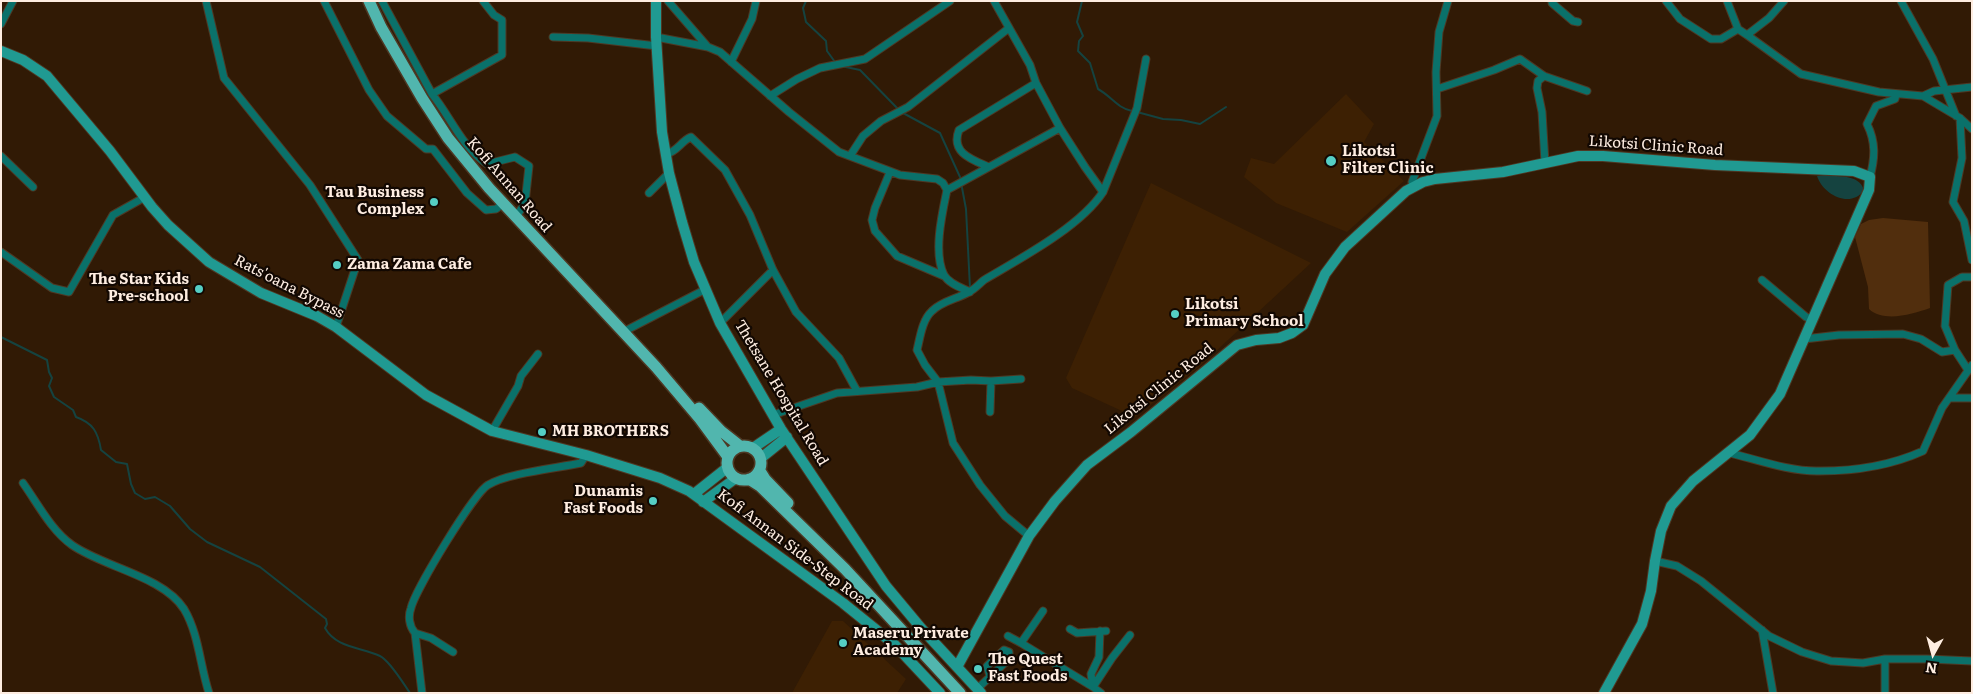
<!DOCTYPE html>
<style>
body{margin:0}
#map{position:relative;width:1973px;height:694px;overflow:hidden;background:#311a05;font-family:Literata,serif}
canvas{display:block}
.frame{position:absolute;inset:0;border:2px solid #feede1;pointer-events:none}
.north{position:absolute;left:1908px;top:629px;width:50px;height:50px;-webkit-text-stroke:4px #120802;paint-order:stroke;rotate:187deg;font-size:14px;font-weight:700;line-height:20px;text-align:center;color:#feede1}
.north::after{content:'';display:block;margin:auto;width:18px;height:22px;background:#feede1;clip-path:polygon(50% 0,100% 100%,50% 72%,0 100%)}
</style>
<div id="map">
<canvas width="1973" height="694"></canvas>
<div class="frame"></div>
<div class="north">N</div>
</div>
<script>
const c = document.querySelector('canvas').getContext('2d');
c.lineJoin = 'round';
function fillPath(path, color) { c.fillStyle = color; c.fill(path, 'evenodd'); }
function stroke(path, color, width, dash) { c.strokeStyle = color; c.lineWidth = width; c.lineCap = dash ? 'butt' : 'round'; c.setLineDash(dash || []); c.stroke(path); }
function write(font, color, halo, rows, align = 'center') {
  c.font = font + ' Literata,serif'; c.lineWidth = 4.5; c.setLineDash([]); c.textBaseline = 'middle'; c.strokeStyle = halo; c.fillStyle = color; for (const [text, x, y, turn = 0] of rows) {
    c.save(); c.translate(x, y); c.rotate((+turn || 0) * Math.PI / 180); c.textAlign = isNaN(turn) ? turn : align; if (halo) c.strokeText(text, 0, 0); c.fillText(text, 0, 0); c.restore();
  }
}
const built = new Path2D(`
 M1346,94l28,30 -10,18 40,39 -57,51 -71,-29 -32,-26 7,-19 23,6z
 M1151,183l160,80 -110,102 -66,52 -63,-29 -6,-10z
 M832,621h11l63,58 -9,14h-105z`);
const green = new Path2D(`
 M1883,218l45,4 2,86c-17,6 -46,15 -61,1l-1,-22 -13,-50 6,-13 8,-4z`);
const water = new Path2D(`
 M1825,175c14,2 34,-1 39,15 -13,19 -41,5 -47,-14z`);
const stream = new Path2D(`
 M806,1l-3,7 3,14 20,19 1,10 8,11
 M1082,1l-5,21 6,14 -4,5 -1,10 12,12 8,26c13,7 19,19 34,22
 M841,66l19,4 39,40
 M1137,112l26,7 18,1 19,4 26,-17
 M903,113l37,20 20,44 6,32 4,79
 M1,337l46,23 2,12 3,6 -3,8 5,11 19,13 3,7c17,6 22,15 25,33l15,12 11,2 4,20 4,9 10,6 10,-2 15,9 20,23 17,13 53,25 66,52 1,5 -2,4c11,20 36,19 55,28 10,5 23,27 30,37`);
const street = new Path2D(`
 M206,1l18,77 86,107 48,75 -22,67
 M324,1l45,89 18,26 39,33h7l34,44 19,17 10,-1 8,-6
 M382,1l50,93
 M483,1l11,14 8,5v35l-70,39c18,22 30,53 55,70l28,-7 14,9 -4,37 -9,14
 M668,1l39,45
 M994,1l36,64 6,18 24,45 25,39 18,25
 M1552,1v2l21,18 5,1
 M1666,1l14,18 31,20h10l17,-10
 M1727,1l11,28 9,6
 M1784,1l-15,17 -22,17 54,39 78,18 44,4 37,22 12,11
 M1901,1l32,58 23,57
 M1,24l12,-23
 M553,37l35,1 69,8
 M656,37l52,10 12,5 69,60 50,40 61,23 37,4 6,4 4,7c-5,24 -14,63 -3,85 5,9 18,13 26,17
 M731,62l21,-43 4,-18
 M1544,76l-6,5 -1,7 5,24 3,51
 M1036,83l-77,47c-9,23 14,30 30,37l71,-39
 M1437,89l57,-19 26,-11 24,17 43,15
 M770,96l27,-17 23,-11 45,-9 85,-58
 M1923,96l11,-5 38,-4
 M1960,118l2,40 -9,44 11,19 8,39
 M666,154c11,-2 15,-13 25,-17l34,33 25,45 23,55 23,42 43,46 18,33
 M1,156l32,31
 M850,156l13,-20 18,-15 27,-14 101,-79
 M890,172l-15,36 -3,12 3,11 22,25 47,20
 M1870,177c5,-19 6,-35 -3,-53l9,-18 19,-7 1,-5
 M1415,185l-3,-3 25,-66 -1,-44 3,-40 9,-31
 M947,190l42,-23
 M649,193l20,-20
 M1,252l51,36 17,4 44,-77 32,-18
 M1762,280l44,37 7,3
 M720,323l53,-53
 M623,332l83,-43
 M1804,339l35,-4 64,-1 18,5 21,13 13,-2
 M1968,370l-13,-20 -10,-24 3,-41 14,-8h10
 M1949,398h23
 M990,412l1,-31
 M773,415l64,-22 80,-6 21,-5 33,-2 20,1 30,-2
 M492,431l26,-45 3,-10 17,-22
 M1730,453c28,7 61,19 90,18 35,0 72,-6 103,-20l19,-43 30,-43
 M23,483c15,21 28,47 49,62 31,22 91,31 112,64 15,25 16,57 25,84
 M1029,536l-24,-20 -25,-31 -27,-42 -15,-61 -13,-17 -8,-15c3,-12 5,-30 15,-39 10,-10 25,-12 37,-19 6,-3 10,-8 15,-12 37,-22 96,-53 119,-88l34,-84 9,-49
 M1655,561l22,5 24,15 68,55 33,16 29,9 32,2 22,-4h42l45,2
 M1070,629l7,4 29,-2
 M1762,630l11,63
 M415,633l7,60
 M1008,636l13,7 22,-32
 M1021,643l72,44 -2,-13 8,-17 1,-26
 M453,652l-22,-14 -16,-5c-6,-7 -7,-17 -4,-25 4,-18 63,-115 77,-123 19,-12 70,-17 93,-22l5,-8
 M1885,659v34
 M977,689l32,-30v-7l-5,-2 -17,16 3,10
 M1101,693l-8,-6 19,-29 18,-23`);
const secondary = new Path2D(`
 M656,1v36l6,95 7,41 13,49 12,40 26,61 61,106 105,157 35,42 60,65
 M1,51l22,9 24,16 63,75 42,56 16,18 41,37 52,31 56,23 19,11 90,68 66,36 94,24 74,23 29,13 154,112 52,42 45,48
 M753,448l28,-19
 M761,458l26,-21
 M694,494l34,-27
 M703,502l33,-24
 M957,667l72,-131 26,-35 32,-36 44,-33 106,-87 19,-5 23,-2 13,-5 11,-8 22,-51 20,-27 61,-56 17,-9 12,-3 68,-7 75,-16h25l112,9 139,6 16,6 -1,13 -89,204 -30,41 -57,46 -22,25 -10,25 -6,30 -4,30 -9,33 -38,69`);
const primary = new Path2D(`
 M369,1l12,26 41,71 26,40 41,50 167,179 44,52 28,38
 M699,408l22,23 19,15
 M727 463a17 17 0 1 1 34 0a17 17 0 1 1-34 0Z
 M760,471l5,8 23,24
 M749,479l11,7 85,83 115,124`);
const markers = [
 [1331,161,6,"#55cec4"],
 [434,202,5,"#55cec4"],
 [337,265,5,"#55cec4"],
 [199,289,5,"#55cec4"],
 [1175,314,5,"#55cec4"],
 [542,432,5,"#55cec4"],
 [653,501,5,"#55cec4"],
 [843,643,5,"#55cec4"],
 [978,669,5,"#55cec4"]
];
const streetNames = [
 ["Likotsi Clinic Road",1656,146,4],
 ["Kofi Annan Road",509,185,49],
 ["Rats'oana Bypass",289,287,27],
 ["Likotsi Clinic Road",1159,389,-39],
 ["Thetsane Hospital Road",781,393,59],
 ["Kofi Annan Side-Step Road",795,550,37]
];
const poiNames = [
 ["Likotsi",1342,152],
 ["Filter Clinic",1342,169],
 ["Tau Business",424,193,"right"],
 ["Complex",424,210,"right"],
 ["Zama Zama Cafe",347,265],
 ["The Star Kids",189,280,"right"],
 ["Pre-school",189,297,"right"],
 ["Likotsi",1185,305],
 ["Primary School",1185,322],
 ["MH BROTHERS",552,432],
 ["Dunamis",643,492,"right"],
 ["Fast Foods",643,509,"right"],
 ["Maseru Private",853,634],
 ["Academy",853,651],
 ["The Quest",988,660],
 ["Fast Foods",988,677]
];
fillPath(built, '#3d2003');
fillPath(green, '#512e0d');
fillPath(water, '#154340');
stroke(stream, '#154340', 2);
stroke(street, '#4e3824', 9);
stroke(secondary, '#4e3824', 12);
stroke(primary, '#4e3824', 14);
stroke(street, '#0a716a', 7);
stroke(secondary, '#209a92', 10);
stroke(primary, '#51b6ae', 11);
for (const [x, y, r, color] of markers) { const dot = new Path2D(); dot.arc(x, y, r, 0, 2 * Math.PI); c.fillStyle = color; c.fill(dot); stroke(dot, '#120802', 2); }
write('15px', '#feede1', '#120802', streetNames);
write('bold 15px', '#feede1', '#120802', poiNames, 'left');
</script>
